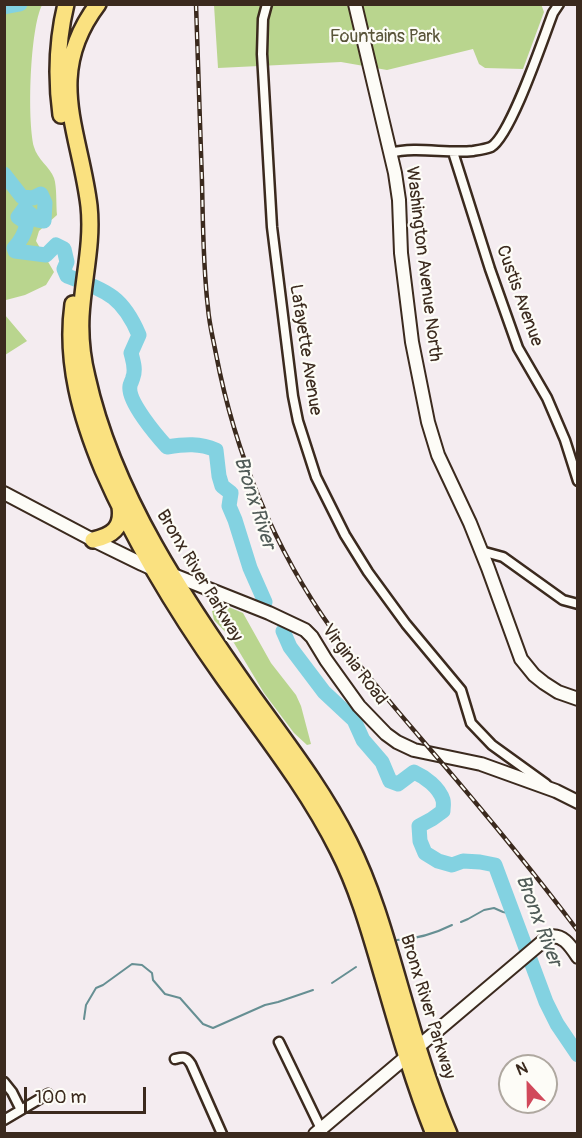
<!DOCTYPE html>
<style>
body{margin:0}
#map{position:relative;width:582px;height:1138px;overflow:hidden;background:#f4ecf0;font-family:Pangolin,sans-serif}
canvas{display:block}
.frame{position:absolute;inset:0;border:6px solid #3b2a1e;pointer-events:none}
.north{position:absolute;left:498px;top:1054px;width:60px;height:60px;box-sizing:border-box;background:#fdfcf7;border:2px solid #afa8a0;border-radius:50%;rotate:338deg;font-size:16px;font-weight:700;line-height:24px;text-align:center;color:#3b2a1e}
.north::after{content:'';display:block;margin:auto;width:21px;height:27px;background:#d1495b;clip-path:polygon(50% 0,100% 100%,50% 72%,0 100%)}
.scale{position:absolute;left:24px;top:1087px;width:122px;height:27px;box-sizing:border-box;border:3px solid #3b2a1e;border-top:0;padding-left:8px;font-size:18px;line-height:21px;white-space:nowrap;color:#3b2a1e;-webkit-text-stroke:4px #fdfcf7;paint-order:stroke}
</style>
<div id="map">
<canvas width="582" height="1138"></canvas>
<div class="frame"></div>
<div class="north">N</div>
<div class="scale">100 m</div>
</div>
<script>
const c = document.querySelector('canvas').getContext('2d');
c.lineJoin = 'round';
function fillPath(path, color) { c.fillStyle = color; c.fill(path, 'evenodd'); }
function stroke(path, color, width, dash) { c.strokeStyle = color; c.lineWidth = width; c.lineCap = dash ? 'butt' : 'round'; c.setLineDash(dash || []); c.stroke(path); }
function write(font, color, halo, rows, align = 'center') {
  c.font = font + ' Pangolin,sans-serif'; c.lineWidth = 4.5; c.setLineDash([]); c.textBaseline = 'middle'; c.strokeStyle = halo; c.fillStyle = color; for (const [text, x, y, turn = 0] of rows) {
    c.save(); c.translate(x, y); c.rotate((+turn || 0) * Math.PI / 180); c.textAlign = isNaN(turn) ? turn : align; if (halo) c.strokeText(text, 0, 0); c.fillText(text, 0, 0); c.restore();
  }
}
const green = new Path2D(`
 M5,4l37,1c-12,24 -15,114 -8,142 3,12 16,20 20,31 3,8 2,28 3,37l-18,16 -3,10 18,31 -8,13 -21,10 -19,5h-2z
 M541,4l3,8 -21,57 -38,-1 -6,-4 -6,-15 -86,21 -46,-8 -123,6 -4,-63z
 M5,315l22,26 -22,14h-1z
 M226,606l17,7 28,50 25,32 5,11 10,38 -4,1 -13,-12 -30,-40 -33,-55 -17,-18 -2,-9z`);
const stream = new Path2D(`
 M461,922l7,-3 16,-9 10,-2 9,4 10,2
 M397,940c20,-1 37,-6 55,-15
 M332,983l24,-16
 M84,1019l2,-14 10,-17 7,-3 29,-21 10,1 10,8 1,7 12,14 15,4 23,26 10,4 52,-23 13,-3 35,-12`);
const river = new Path2D(`
 M4,7l16,-3
 M4,174l18,23 11,1 8,-4 4,9 -1,18 -6,-1 -14,-11 -6,8 9,6c-2,10 -5,17 -13,25l1,3 31,4 10,-10 8,4 3,13 -3,7 3,7c39,15 55,19 72,59l-8,18c2,8 5,16 2,24 0,2 -3,7 -3,9 -3,15 27,50 37,61 18,-3 33,-4 49,3l3,26 3,10 9,7 -2,13 6,14 15,48 15,34
 M283,631l7,16 34,45 30,28 9,20 19,22 8,19 8,3 16,-12c11,5 25,15 29,28 1,4 0,7 0,11l-11,8 -13,7 1,15 5,12 13,8 14,4 11,-4 17,1 15,3 51,137 11,22 21,31`);
const street = new Path2D(`
 M267,4l-4,15 -1,35 10,173 21,169 5,25 18,56 29,58 23,37 38,52 55,66 10,33 21,22 54,39
 M453,152l37,117 28,79 29,50 18,42 13,41
 M390,153c27,-7 56,1 83,-2 6,-1 13,-2 18,-4 20,-12 52,-108 62,-134l6,-9
 M481,551l22,6 60,43 15,4
 M279,1042l44,91
 M175,1059c8,-2 11,-3 16,5l31,70
 M4,1082l8,10 9,18
 M4,1120l44,-26`);
const secondary = new Path2D(`
 M355,4l40,169 4,27 2,53 11,89 16,80 10,33 32,68 18,45 33,91 13,16 10,8 14,9 20,7
 M4,493l89,47 49,24 11,5 18,5 98,39 36,17 7,7 14,23 33,46 27,28 11,8 17,8 67,14 75,27 22,11
 M315,1134l233,-197c14,-4 22,8 30,20`);
const highway = new Path2D(`
 M98,4c-54,71 -18,127 -9,202 4,37 -6,73 -8,110 -1,21 1,41 6,61 26,118 99,225 167,321 34,47 69,92 95,144 27,54 41,112 58,169 12,42 25,83 42,123
 M61,115c-5,-37 -4,-74 5,-111
 M73,304c-8,58 8,113 30,166 32,73 74,142 120,207 40,56 84,111 115,173 21,41 33,86 46,130 15,52 30,104 50,154
 M93,540c19,-4 30,-12 27,-33`);
const rail = new Path2D(`
 M196,4c2,60 4,119 6,178 1,42 1,84 6,126 1,15 5,30 8,46 19,99 58,195 117,277 32,43 68,84 103,125 49,57 97,115 142,175`);
const parkNames = [
 ["Fountains Park",385,37]
];
const streetNames = [
 ["Washington Avenue North",423,264,83],
 ["Custis Avenue",519,296,70],
 ["Lafayette Avenue",305,350,81],
 ["Bronx River Parkway",199,576,59],
 ["Virginia Road",354,665,53],
 ["Bronx River Parkway",427,1007,73]
];
const waterNames = [
 ["Bronx River",254,503,72],
 ["Bronx River",538,921,69]
];
fillPath(green, '#b9d58e');
stroke(stream, '#668f93', 2);
stroke(river, '#83d2e1', 15);
stroke(street, '#3b2a1e', 13);
stroke(secondary, '#3b2a1e', 16);
stroke(highway, '#3b2a1e', 20);
stroke(street, '#fdfcf7', 8);
stroke(secondary, '#fdfcf7', 12);
stroke(highway, '#fae180', 15);
stroke(rail, '#3b2a1e', 4.5);
stroke(rail, '#fdfcf7', 2, [7]);
write('18px', '#5a553a', '#fdfcf7', parkNames);
write('18px', '#3b2a1e', '#fdfcf7', streetNames);
write('italic 20px', '#515c58', '#fdfcf7', waterNames);
</script>
